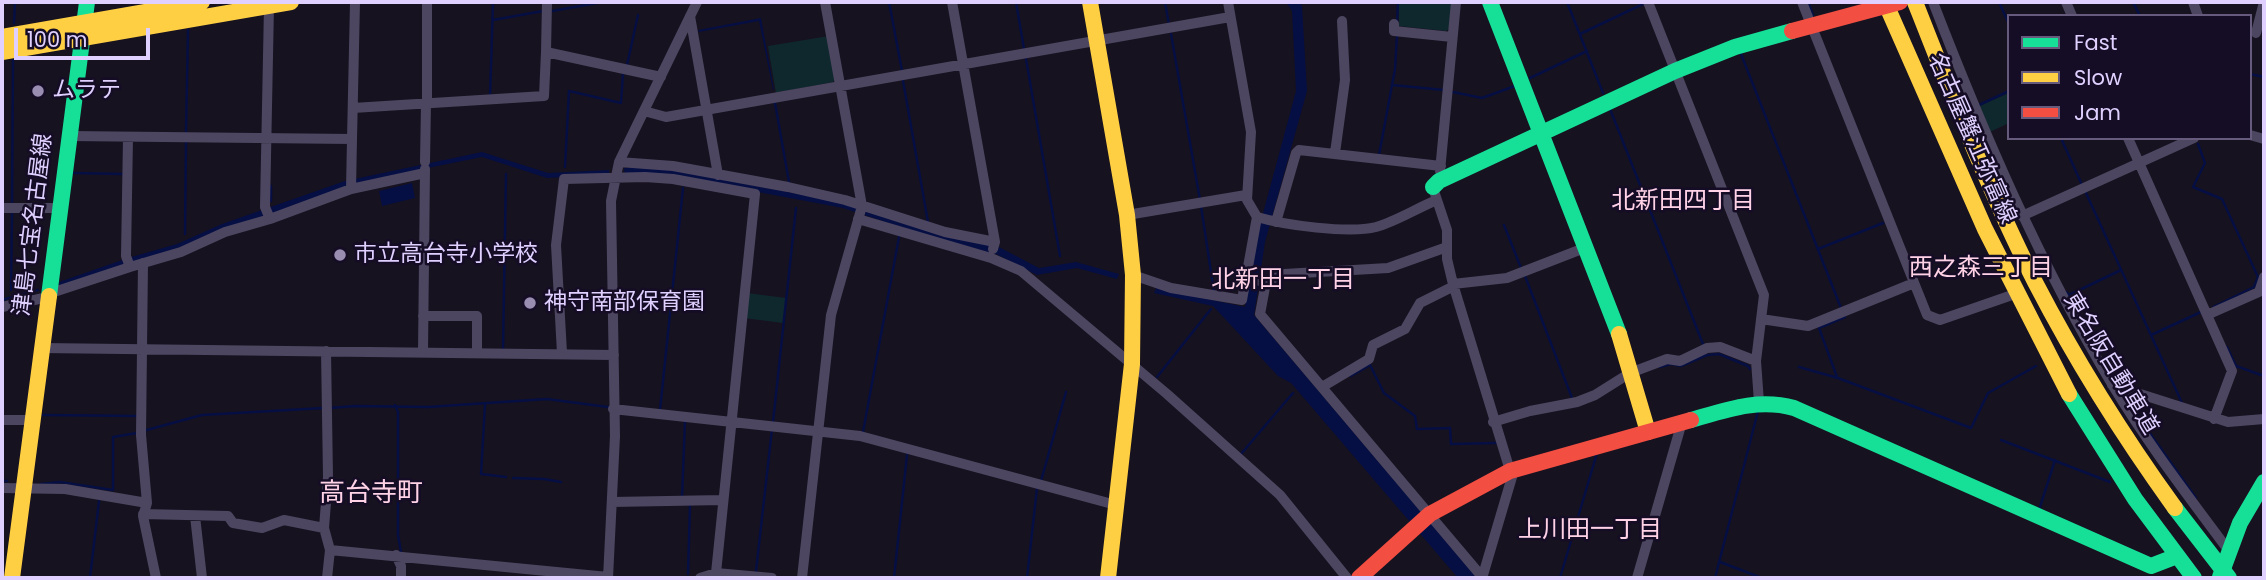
<!DOCTYPE html>
<meta charset="utf-8">
<style>
body{margin:0}
#map{position:relative;width:2266px;height:580px;overflow:hidden;background:#171220;font-family:Poppins,sans-serif}
canvas{display:block}
.frame{position:absolute;inset:0;border:4px solid #dfd0ff;pointer-events:none}
.legend{position:absolute;left:2007px;top:14px;width:245px;height:126px;box-sizing:border-box;background:#150c26;border:2px solid #665a7d;margin:0;padding:9px 12px;list-style:none;font-size:21px;color:#dfd0ff}
.legend li{display:flex;align-items:center;gap:14px;height:35px}
.legend b{width:35px;border:2px solid #665a7d}
.scale{position:absolute;left:14px;top:28px;width:136px;height:32px;box-sizing:border-box;border:4px solid #dfd0ff;border-top:0;padding-left:9px;font-size:21px;line-height:24px;white-space:nowrap;color:#dfd0ff;-webkit-text-stroke:5px #150c26;paint-order:stroke}
</style>
<div id="map">
<canvas width="2266" height="580"></canvas>
<div class="frame"></div>
<ul class="legend">
<li><b style="height:9px;background:#16e098"></b>Fast</li>
<li><b style="height:9px;background:#ffcf43"></b>Slow</li>
<li><b style="height:9px;background:#f24e42"></b>Jam</li>
</ul>
<div class="scale">100 m</div>
</div>
<script>
const c = document.querySelector('canvas').getContext('2d');
c.lineJoin = 'round';
function fillPath(path, color) { c.fillStyle = color; c.fill(path, 'evenodd'); }
function stroke(path, color, width, dash) { c.strokeStyle = color; c.lineWidth = width; c.lineCap = dash ? 'butt' : 'round'; c.setLineDash(dash || []); c.stroke(path); }
function write(font, color, halo, rows, align = 'center') {
  c.font = font + ' Poppins,"Noto Sans JP",sans-serif'; c.lineWidth = 5; c.setLineDash([]); c.textBaseline = 'middle'; c.strokeStyle = halo; c.fillStyle = color; for (const [text, x, y, turn = 0] of rows) {
    c.save(); c.translate(x, y); c.rotate((+turn || 0) * Math.PI / 180); c.textAlign = isNaN(turn) ? turn : align; if (halo) c.strokeText(text, 0, 0); c.fillText(text, 0, 0); c.restore();
  }
}
const green = new Path2D(`
 M1399,2h53l-2,26 -4,3 -47,-5z
 M829,36l7,41 -3,5 -57,11 -8,-47z
 M2009,93v30l-19,9 -11,-26z
 M747,293l39,5 -3,25 -39,-5z`);
const water = new Path2D(`
 M1286,2h13l3,4 5,85 -42,151 -11,73 223,263h-19l-167,-195 -13,-7 -65,-70 -59,-13 2,-5 89,19 10,-64 41,-152 -4,-80z
 M761,18l13,72h-1l-14,-69 -60,11 -1,-2z
 M482,152l66,21 61,-3v5l-62,3 -65,-21 -64,13 -360,117 1,-5 69,-24 49,-14 45,-20 123,-43z
 M642,167l32,3 171,33 152,43 42,22 37,-6 43,12 -2,5 -40,-11 -40,7 -41,-21 -50,-12 -103,-34 -170,-32 -48,-1 -1,-7z
 M412,183l3,15 -33,8 -3,-15z`);
const stream = new Path2D(`
 M889,2l13,69
 M1016,2l8,47
 M1165,2l4,23
 M1567,2l36,91
 M1808,2l5,13
 M1999,2l10,22
 M2133,2l7,14
 M552,11l51,-9
 M493,20l50,-9
 M1397,22l1,-20
 M14,23l1,-21
 M1171,34l29,166
 M1580,34l63,-30
 M1741,54l100,254
 M1026,59l34,197
 M627,65l11,-50
 M2250,74l14,3
 M1530,78l57,-27
 M903,81l25,141
 M1392,85l52,5
 M1453,92l29,6 33,-12
 M490,97l3,-95
 M775,103l14,79
 M1979,105l30,-14
 M1610,109l93,235
 M186,132l2,-102
 M2061,138l21,47
 M2198,144l7,19 -12,24 29,12 36,78 -4,10 -41,20
 M1379,155l16,-86 2,-34
 M565,167l4,-76 52,12 2,-30
 M74,173l49,1
 M2086,193l96,210
 M271,201v-15
 M12,203l1,-143
 M1201,206l13,86
 M1504,225l17,43
 M185,234l1,-92
 M1818,249l65,-26
 M1525,276l47,122
 M11,290l1,-77
 M2066,292l3,3 52,-25
 M2,300l36,-10
 M2151,335l50,-23
 M2227,347l9,19 28,10
 M503,349l3,-175
 M1660,367l11,-3 10,2 26,-11 12,-1 29,12 2,3
 M1799,367l39,11 133,50 17,-35 48,-27
 M1351,376l19,-11 14,28 31,23 2,13 33,-1 1,16 45,-1
 M1157,377l54,-68
 M1837,377l-18,-49 26,-11
 M2128,396l15,28
 M395,405l3,7v123l3,17
 M485,405l-4,69 25,3
 M330,408l25,-2 73,1 119,-8 61,8
 M660,410l23,-222
 M43,415l94,1
 M773,422l23,-214
 M143,431l59,-16 121,-7
 M863,432l36,-195
 M2149,432l47,66
 M2001,440l109,42
 M1241,454l52,-61
 M513,478l31,1 17,3
 M2,481h5
 M1041,481l25,-89
 M41,484l19,-2 53,8v-53l24,-4
 M682,498l3,-77
 M2039,510l16,-50
 M1720,562l42,16
 M756,571l16,-142
 M688,574l2,-69
 M90,578l9,-77
 M894,578l13,-123
 M1027,578l10,-90
 M1560,578l37,-125
 M1715,578l43,-167`);
const street = new Path2D(`
 M427,2v101
 M547,2l-1,50 115,25
 M952,2l43,240 -2,7
 M1228,2l23,130 -4,68 10,17c27,8 92,17 119,10 21,-6 41,-19 61,-27
 M1648,2l116,293 -8,66 3,41
 M1802,2l125,313 13,5 75,-26
 M1933,2c51,132 107,262 180,384 35,58 76,111 116,165
 M2066,2l6,14
 M2193,2l5,14
 M269,6l-4,201 5,12
 M690,16l28,159
 M1394,24v7l58,6
 M2256,33l8,-31
 M353,108l191,-12 2,-44
 M644,111l22,6 564,-100
 M2250,135l14,4
 M69,136l283,3 3,-137
 M128,137l-2,119 4,11
 M2128,138l104,233 -18,48
 M1335,153l10,-73 -3,-59
 M425,162l1,-59
 M619,162l54,4 115,21 57,13 100,32 50,10
 M1440,171l16,-169
 M351,189l1,-50
 M1435,194l12,36v29l6,25 59,193 -29,98
 M2,208h58
 M1127,215l119,-20
 M2022,216l172,-78
 M858,219l133,39 30,13 146,123 113,101 67,83
 M1276,222l20,-69 3,-3 142,16
 M143,263l-2,172 6,68 -4,13 13,62
 M1133,275l38,13 71,12 15,-83
 M1245,278l21,4 18,-8 104,-6 59,-21
 M1266,282l-6,32 223,264
 M1453,284l54,-6 80,-31
 M48,294l82,-27 51,-15 44,-20 45,-13 81,-30 74,-16
 M2,307l46,-10
 M2207,315l52,-23 5,-15
 M423,316h54v37
 M1761,319l47,7 106,-43
 M42,348l572,7
 M326,351l2,126 -4,51 6,22 -3,28
 M423,352l2,-183
 M562,353l-6,-108 8,-66 81,-2 28,2 82,15 -39,379
 M2112,385l116,37 36,-3
 M1322,387l47,-28 4,-14 32,-16 15,-26 34,-17
 M613,409l247,27 256,69
 M2,420h30
 M1493,422l37,-11 47,-9 18,-7 35,-22 37,-14 13,2 27,-13 13,-1 36,14
 M2,488l63,1 82,14
 M612,502l111,-2
 M143,514l85,2 5,7 29,5 22,-8 40,8
 M195,516l7,62
 M330,550l278,27
 M396,555l5,11v12
 M608,578l7,-142 -4,-235 8,-39 78,-160
 M700,578l16,-5 56,5
 M802,578l29,-263 31,-109 -37,-204
 M1637,578l45,-156`);
const fast = new Path2D(`
 M1490,2l129,332
 M1433,187l6,-6 236,-110 60,-24 57,-16
 M49,296l38,-294
 M2069,394l66,105 59,79
 M1691,420c35,-10 67,-22 103,-12l357,158 26,-10
 M2220,577l20,-54 24,-41`);
const slow = new Path2D(`
 M1090,2l37,213 6,60 -1,89 -24,214
 M1885,2l100,227 84,165
 M2,37l200,-35
 M2,52l289,-50
 M1619,334l29,98
 M12,578l37,-282`);
const jam = new Path2D(`
 M1792,31l108,-29
 M1359,578l71,-64 80,-43 181,-51`);
const fastBridge = new Path2D(`
 M2175,508l54,70`);
const slowBridge = new Path2D(`
 M1915,2c37,94 74,189 120,280 41,79 88,154 140,226`);
const markers = [
 [38,91,7,"#998eb1"],
 [340,255,7,"#998eb1"],
 [530,303,7,"#998eb1"]
];
const poiNames = [
 ["ムラテ",52,91],
 ["市立高台寺小学校",354,255],
 ["神守南部保育園",544,303]
];
const streetNames = [
 ["名古屋蟹江弥富線",1971,139,66],
 ["津島七宝名古屋線",34,225,-83],
 ["東名阪自動車道",2110,364,59]
];
const neighbourhoodNames = [
 ["北新田四丁目",1683,202],
 ["西之森三丁目",1981,269],
 ["北新田一丁目",1283,281],
 ["上川田一丁目",1590,531]
];
const quarterNames = [
 ["高台寺町",371,494]
];
fillPath(green, '#0f282e');
fillPath(water, '#060f43');
stroke(stream, '#060f43', 2.5);
stroke(street, '#4d4661', 10);
stroke(fast, '#16e098', 16);
stroke(slow, '#ffcf43', 16);
stroke(jam, '#f24e42', 16);
stroke(fastBridge, '#16e098', 16);
stroke(slowBridge, '#ffcf43', 16);
for (const [x, y, r, color] of markers) { const dot = new Path2D(); dot.arc(x, y, r, 0, 2 * Math.PI); c.fillStyle = color; c.fill(dot); stroke(dot, '#150c26', 2.5); }
write('23px', '#dfd0ff', '#150c26', poiNames, 'left');
write('23px', '#dfd0ff', '#150c26', streetNames);
write('24px', '#ffd2e6', '#150c26', neighbourhoodNames);
write('26px', '#ffd2e6', '#150c26', quarterNames);
</script>
